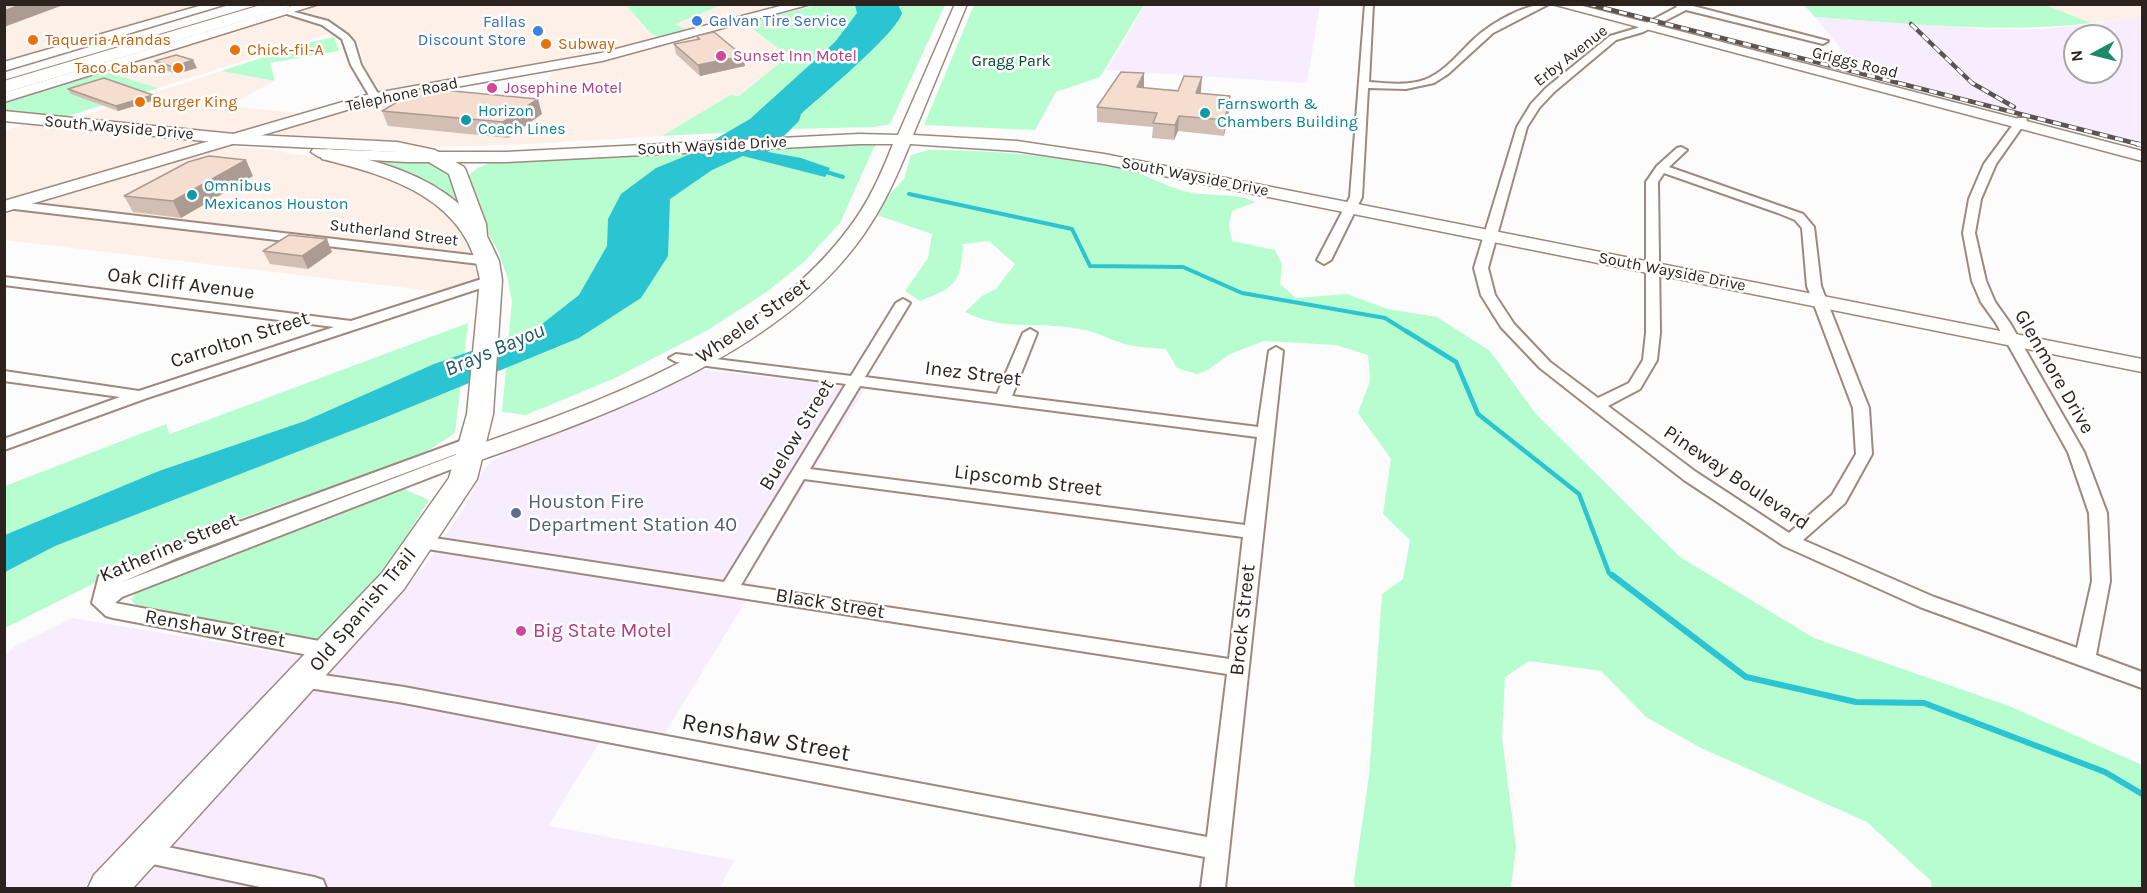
<!DOCTYPE html>
<style>
body{margin:0}
#map{position:relative;width:2147px;height:893px;overflow:hidden;background:#fbfcfb;font-family:Karla,sans-serif}
canvas{display:block}
.frame{position:absolute;inset:0;border:6px solid #2c231e;pointer-events:none}
.north{position:absolute;left:2063px;top:24px;width:60px;height:60px;box-sizing:border-box;background:#fff;border:2px solid #aba7a5;border-radius:50%;rotate:263deg;font-size:16px;font-weight:700;line-height:24px;text-align:center;color:#2c231e}
.north::after{content:'';display:block;margin:auto;width:21px;height:27px;background:#1c8a69;clip-path:polygon(50% 0,100% 100%,50% 72%,0 100%)}
</style>
<div id="map">
<canvas width="2147" height="893"></canvas>
<div class="frame"></div>
<div class="north">N</div>
</div>
<script>
const c = document.querySelector('canvas').getContext('2d');
c.lineJoin = 'round';
function fillPath(path, color) { c.fillStyle = color; c.fill(path, 'evenodd'); }
function stroke(path, color, width, dash) { c.strokeStyle = color; c.lineWidth = width; c.lineCap = dash ? 'butt' : 'round'; c.setLineDash(dash || []); c.stroke(path); }
function write(font, color, halo, rows, align = 'center') {
  c.font = font + ' Karla,sans-serif'; c.lineWidth = 5; c.setLineDash([]); c.textBaseline = 'middle'; c.strokeStyle = halo; c.fillStyle = color; for (const [text, x, y, turn = 0] of rows) {
    c.save(); c.translate(x, y); c.rotate((+turn || 0) * Math.PI / 180); c.textAlign = isNaN(turn) ? turn : align; if (halo) c.strokeText(text, 0, 0); c.fillText(text, 0, 0); c.restore();
  }
}
const built = new Path2D(`
 M321,4l305,1 23,28 15,7 -48,11 -231,41 -4,-1 -15,-20 -6,-24 -12,-14 -20,-11 -28,-9z
 M5,5h211l-211,60z
 M722,5h36l19,4 -86,23 -17,-8z
 M2045,5h97v13l-51,5z
 M282,17l13,1 22,9 12,7 -171,54 -55,-17z
 M745,23l43,33 -49,40 -9,-1 -68,41 -132,8 -95,3 -47,-1 -120,-10 3,-5 97,-28 69,-13 98,12 19,-33 95,-20z
 M221,71l54,10 -48,25 72,7 -67,20 -153,-16z
 M26,124l153,16 24,4 -198,59v-73z
 M221,146l43,3 57,9 41,10 31,11 32,17 29,24 14,19 3,10 -10,4 -426,-50z
 M13,211l459,53 4,2 3,6 -3,7 -34,13 -437,-52v-28z`);
const industrial = new Path2D(`
 M1145,5h175l-13,78 -200,-13z
 M1815,17l174,12h54l99,-11v126l-187,-48 -98,-28zM2075,36h36v36h-36z
 M698,369l167,20 -120,192 11,3 -100,164 -54,-10 -54,88 186,34 -14,28h-586l295,-327 32,-48 25,-47 25,-16 138,-57z
 M73,618l232,39 -221,231h-79v-233l12,-10z`);
const green = new Path2D(`
 M626,5h96l-47,19 16,8 -27,8 -14,-7z
 M817,5h128l-55,119 -15,3 -85,2 -128,7 68,-41 9,1 49,-40 -43,-33z
 M974,5v-1l170,1 -44,72 -44,15 -21,38 -111,-5z
 M1804,5h241l46,18c-92,11 -184,0 -276,-6z
 M334,37l5,14 -69,12 5,18 -54,-10 86,-28z
 M103,71l55,17 -90,28 -64,-5v-9l7,-3z
 M871,142l4,3 -35,78 -36,39 -39,31 -57,37 -93,48 -89,37 -24,-3 10,-111 -5,-25 -9,-25 -19,-35 -13,-37c10,-13 22,-16 37,-19z
 M929,150c63,0 134,6 195,19 19,4 37,15 56,21 25,8 52,1 76,12l-24,9 -3,14 3,16 43,9 7,14 -2,20 16,14 51,-4 41,15 49,8 53,34 46,63 144,143 134,81 195,68 133,59v123h-210l-1,-7 -64,-59 -166,-74 -55,-31 -45,-46 -72,-10 -24,16 -3,60 14,110 -5,41h-156l-1,-8 15,-104 13,-182 21,-15 7,-39 -27,-26 8,-55 -33,-46 12,-32 -2,-26 -32,-10 -72,-4 -34,13 -22,16 -11,4 -20,-6 -11,-19c-12,-1 -25,-1 -37,-4 -15,-3 -29,-12 -44,-15 -43,-10 -78,3 -120,-18l17,-16 14,-7 19,-25 -26,-23 -26,3c-2,40 -8,43 -43,57l-15,-10 23,-33 4,-24 -55,-19 1,-8 26,-28 7,-24z
 M354,158l83,5c16,9 18,24 23,41l-6,1z
 M468,323l-13,110 -34,22 -208,73 -71,31 -137,69v-142l161,-62 4,10z
 M404,489l25,11c-26,41 -70,120 -114,141l-179,-36 -5,-5 5,-8 12,-8z`);
const water = new Path2D(`
 M855,5h43l4,8c-5,20 -81,83 -101,101l-2,7 -31,31 33,6 29,10 -5,9 -82,-21 -31,14 -42,29 -2,57 -27,42 -62,40 -205,84 -319,124 -50,26v-37l154,-64 146,-50 129,-57 103,-36 42,-33 28,-49 1,-27 13,-25 35,-26 32,-13 62,-36 85,-77 22,-29z`);
const streamFar2 = new Path2D(`
 M823,171l20,6
 M909,194l163,35 18,37 93,1 59,26 143,25 24,15`);
const streamFar1 = new Path2D(`
 M1406,331l50,31 22,52 101,80 30,79 5,4`);
const stream = new Path2D(`
 M1612,575l134,102 110,25 68,1 181,69 37,22`);
const street = new Path2D(`
 M1365,4h8l-4,78c18,1 38,4 55,-2 21,-8 35,-27 50,-41 19,-17 50,-35 75,-35l-56,29 -45,41 -14,9 -28,6 -38,-1 -6,109 -31,63 -7,4 -7,-4 33,-63z
 M1674,4h20l-1,2 135,35 -5,3 -137,-34 -43,22 -27,8 -62,52 -15,16 -12,19 -39,141 7,27 19,29 36,38 48,36 31,-15 14,-23 3,-27v-151l11,-16 20,-18 4,-1 6,3 -18,17 134,47 11,13 7,59 48,122 3,46 -27,49 -42,37 131,57 143,51 15,-67 -3,-68 -21,-61 -72,-129 -15,-21 -9,-21 -9,-48 6,-34 15,-35 34,-46h8l1,2 -31,44 -15,35 -6,34 11,48 9,21 15,21 74,129 23,61 3,68 -14,74 46,17v16l-222,-81 -136,-61 -100,-66 -93,-72 -51,-40 -39,-41 -20,-32 -7,-27 43,-141 14,-23 15,-16 64,-52 27,-8 40,-21zM1664,173l114,40 17,7 7,8 5,58 46,122 3,46 -24,41 -43,38 -93,-61 -88,-66 32,-17 17,-29 3,-27 -2,-151z
 M287,10l41,11 20,14 6,7 7,23 19,32 -1,2 -9,-2 -19,-32 -9,-26 -20,-14 -35,-11z
 M10,201l478,56 7,4 -7,4 -482,-57 -2,-4z
 M491,276l5,1 2,3 -2,3 -349,115 -143,52v-11l116,-42 -116,-16v-10l135,20 195,-64 -330,-42v-8l347,44z
 M903,299l7,4 -45,74 132,17 26,-61 7,-4 7,4 -25,63 246,31 11,-76 7,-4 7,4 -58,537h-24l4,-31 -801,-154 -108,-17 -3,-6 3,-6 7,-2 101,15 803,150 20,-163 -806,-126 -6,-2 -3,-4 3,-4 6,-2 303,46 122,-198 -170,-22 -7,-4 7,-4 175,22 45,-73zM860,386l397,51 -12,88 -435,-56zM804,479l439,58 -14,122 -488,-74z
 M474,436l6,1 2,4 -2,4 -303,113 -55,24 341,-130h12l2,4 -2,4 -353,137 -7,6 215,40 7,3 3,5 -3,5 -7,3 -217,-41 -7,-2 -14,-13 7,-27 64,-26z
 M143,842l171,35 9,3 3,8h-61l-122,-26 -8,-3 -4,-7 4,-7z`);
const secondary = new Path2D(`
 M206,4h21l-223,67v-9z
 M298,4h21l-315,98v-9z
 M788,4h23l-209,57 -225,40 -373,111v-11l366,-107 231,-41z
 M955,4h12l-54,131 104,6 87,13 1038,205v13l-1038,-208 -87,-13 -107,-7c-13,32 -26,61 -46,90 -83,120 -255,180 -386,227l-9,3 -9,-3 -3,-5 3,-5c135,-47 301,-104 389,-223 20,-26 32,-54 44,-84h-34l-353,18h-100l-87,-5 -8,-5 2,-3 93,3h100l353,-18 39,1z
 M1552,4h23l567,147v10z`);
const primary = new Path2D(`
 M4,111l230,23 163,8 38,8 29,17 2,4 20,53 1,12 12,25 3,19 -9,134 -16,65 -73,110 -271,299h-45l6,-13 288,-302 67,-95 18,-64 13,-134c-12,-81 -89,-104 -158,-121l-2,-4 2,-4 7,-2c46,12 93,23 130,55l-10,-30 -27,-16 -25,-6 -163,-8 -230,-23z`);
const highway = new Path2D(`
 M264,4h27l-2,3 -285,86v-12z`);
const railFar1 = new Path2D(`
 M1588,4l554,141
 M1911,24l61,59 42,24`);
const rail = new Path2D(`
 M2137,144l5,1`);
const wall = new Path2D(`
 M696,36l49,30 -45,10 -24,-22 -2,-10 23,-5z
 M155,61l42,7 -21,6 -17,-6z
 M1144,88l57,3v2l29,3 -1,15 -5,25 -46,-5 -4,9 -22,-2 1,-11 -56,-5v-15z
 M68,89l87,11 -37,11 -47,-17z
 M382,111l160,3 -34,24 -120,-12z
 M253,176l-72,42 -48,-6 -9,-16z
 M263,251l69,1 -24,17 -38,-5z`);
const shadedWall = new Path2D(`
 M23,4h43l-62,23v-16z
 M743,56l2,10 -45,10 -2,-11z
 M193,60l4,8 -21,6 -3,-7z
 M1144,73v15l-7,-1z
 M1202,77l-1,14 -6,17 1,-15z
 M153,95l2,5 -37,11 -2,-5z
 M1230,96l-1,15 -5,25 1,-16z
 M538,99l4,15 -34,24 -5,-16z
 M1179,116l-1,15 -4,9 1,-15z
 M246,160l7,16 -72,42 -8,-17z
 M327,239l5,13 -24,17 -6,-13z`);
const building = new Path2D(`
 M4,4h19l-19,7z
 M714,32l29,24 -45,9 -24,-21 26,-5 -4,-3z
 M176,55l17,5 -20,7 -18,-6z
 M1121,72l23,1 -7,14 41,4 6,-15 18,1 -6,16 34,3 -5,24 -46,-4 -4,9 -22,-2 4,-10 -60,-6z
 M104,78l49,17 -37,11 -48,-17z
 M421,88l117,11 -35,23 -121,-11z
 M209,156l37,4 -73,41 -49,-5 64,-34z
 M289,235l38,4 -25,17 -39,-5z`);
const markers = [
 [697,21,6,"#3f7fe0"],
 [538,31,6,"#3f7fe0"],
 [33,40,6,"#e8710a"],
 [546,44,6,"#e8710a"],
 [235,50,6,"#e8710a"],
 [721,56,6,"#d1479c"],
 [178,68,6,"#e8710a"],
 [492,88,6,"#d1479c"],
 [140,102,6,"#e8710a"],
 [1205,113,6,"#0f9aa8"],
 [466,120,6,"#0f9aa8"],
 [192,195,6,"#0f9aa8"],
 [516,513,6,"#5c6f8a"],
 [521,631,6,"#d1479c"]
];
const farShopnames = [
 ["Galvan Tire Service",709,21],
 ["Fallas",526,22,"right"],
 ["Discount Store",526,40,"right"]
];
const farFoodnames = [
 ["Taqueria Arandas",45,40],
 ["Subway",558,44],
 ["Chick-fil-A",247,50],
 ["Taco Cabana",166,68,"right"],
 ["Burger King",152,102]
];
const farHotelnames = [
 ["Sunset Inn Motel",733,56],
 ["Josephine Motel",504,88]
];
const farStreetnames = [
 ["Erby Avenue",1571,56,-38],
 ["Griggs Road",1855,63,14],
 ["Telephone Road",402,95,-12],
 ["South Wayside Drive",119,128,5],
 ["South Wayside Drive",712,146,-3],
 ["South Wayside Drive",1195,177,11],
 ["Sutherland Street",394,233,7],
 ["South Wayside Drive",1672,272,11]
];
const farParknames = [
 ["Gragg Park",1011,61]
];
const farCulturenames = [
 ["Farnsworth &",1217,104],
 ["Chambers Building",1217,122],
 ["Horizon",478,111],
 ["Coach Lines",478,129],
 ["Omnibus",204,186],
 ["Mexicanos Houston",204,204]
];
const streetNames = [
 ["Oak Cliff Avenue",181,284,7],
 ["Wheeler Street",753,321,-35],
 ["Carrolton Street",240,340,-18],
 ["Glenmore Drive",2054,372,60],
 ["Inez Street",973,374,7],
 ["Buelow Street",797,435,-59],
 ["Pineway Boulevard",1736,478,34],
 ["Lipscomb Street",1028,481,7],
 ["Katherine Street",169,548,-23],
 ["Black Street",830,604,9],
 ["Old Spanish Trail",363,610,-50],
 ["Brock Street",1243,620,-84],
 ["Renshaw Street",215,629,10]
];
const serviceNames = [
 ["Houston Fire",528,502],
 ["Department Station 40",528,525]
];
const hotelNames = [
 ["Big State Motel",533,631]
];
const waterNames = [
 ["Brays Bayou",495,350,-23]
];
const nearStreetnames = [
 ["Renshaw Street",766,738,11]
];
fillPath(built, '#fdf0e9');
fillPath(industrial, '#f7edfe');
fillPath(green, '#b8fdcf');
fillPath(water, '#2bc4d3');
stroke(streamFar2, '#2bc4d3', 4);
stroke(streamFar1, '#2bc4d3', 4.5);
stroke(stream, '#2bc4d3', 6);
stroke(street, '#9f897d', 4);
stroke(secondary, '#9f897d', 3);
stroke(primary, '#9f897d', 3);
stroke(highway, '#9f897d', 2);
fillPath(street, '#fff');
fillPath(secondary, '#fff');
fillPath(primary, '#fff');
fillPath(highway, '#fff');
stroke(railFar1, '#5b5450', 4.5);
stroke(rail, '#5b5450', 5);
stroke(railFar1, '#fff', 3, [8]);
stroke(rail, '#fff', 4, [10]);
fillPath(wall, '#d3beb3');
fillPath(shadedWall, '#ac9b92');
fillPath(building, '#f5ddd0');
stroke(building, '#ac9b92', 1.5);
for (const [x, y, r, color] of markers) { const dot = new Path2D(); dot.arc(x, y, r, 0, 2 * Math.PI); c.fillStyle = color; c.fill(dot); stroke(dot, '#fff', 2); }
write('16px', '#366cbe', '#fff', farShopnames, 'left');
write('16px', '#c56008', '#fff', farFoodnames, 'left');
write('16px', '#b23c85', '#fff', farHotelnames, 'left');
write('16px', '#2c231e', '#fff', farStreetnames);
write('16px', '#004a27', '#fff', farParknames);
write('16px', '#0d838f', '#fff', farCulturenames, 'left');
write('20px', '#2c231e', '#fff', streetNames);
write('20px', '#4e5e75', '#fff', serviceNames, 'left');
write('20px', '#b23c85', '#fff', hotelNames, 'left');
write('italic 21px', '#205a60', '#fff', waterNames);
write('24px', '#2c231e', '#fff', nearStreetnames);
</script>
